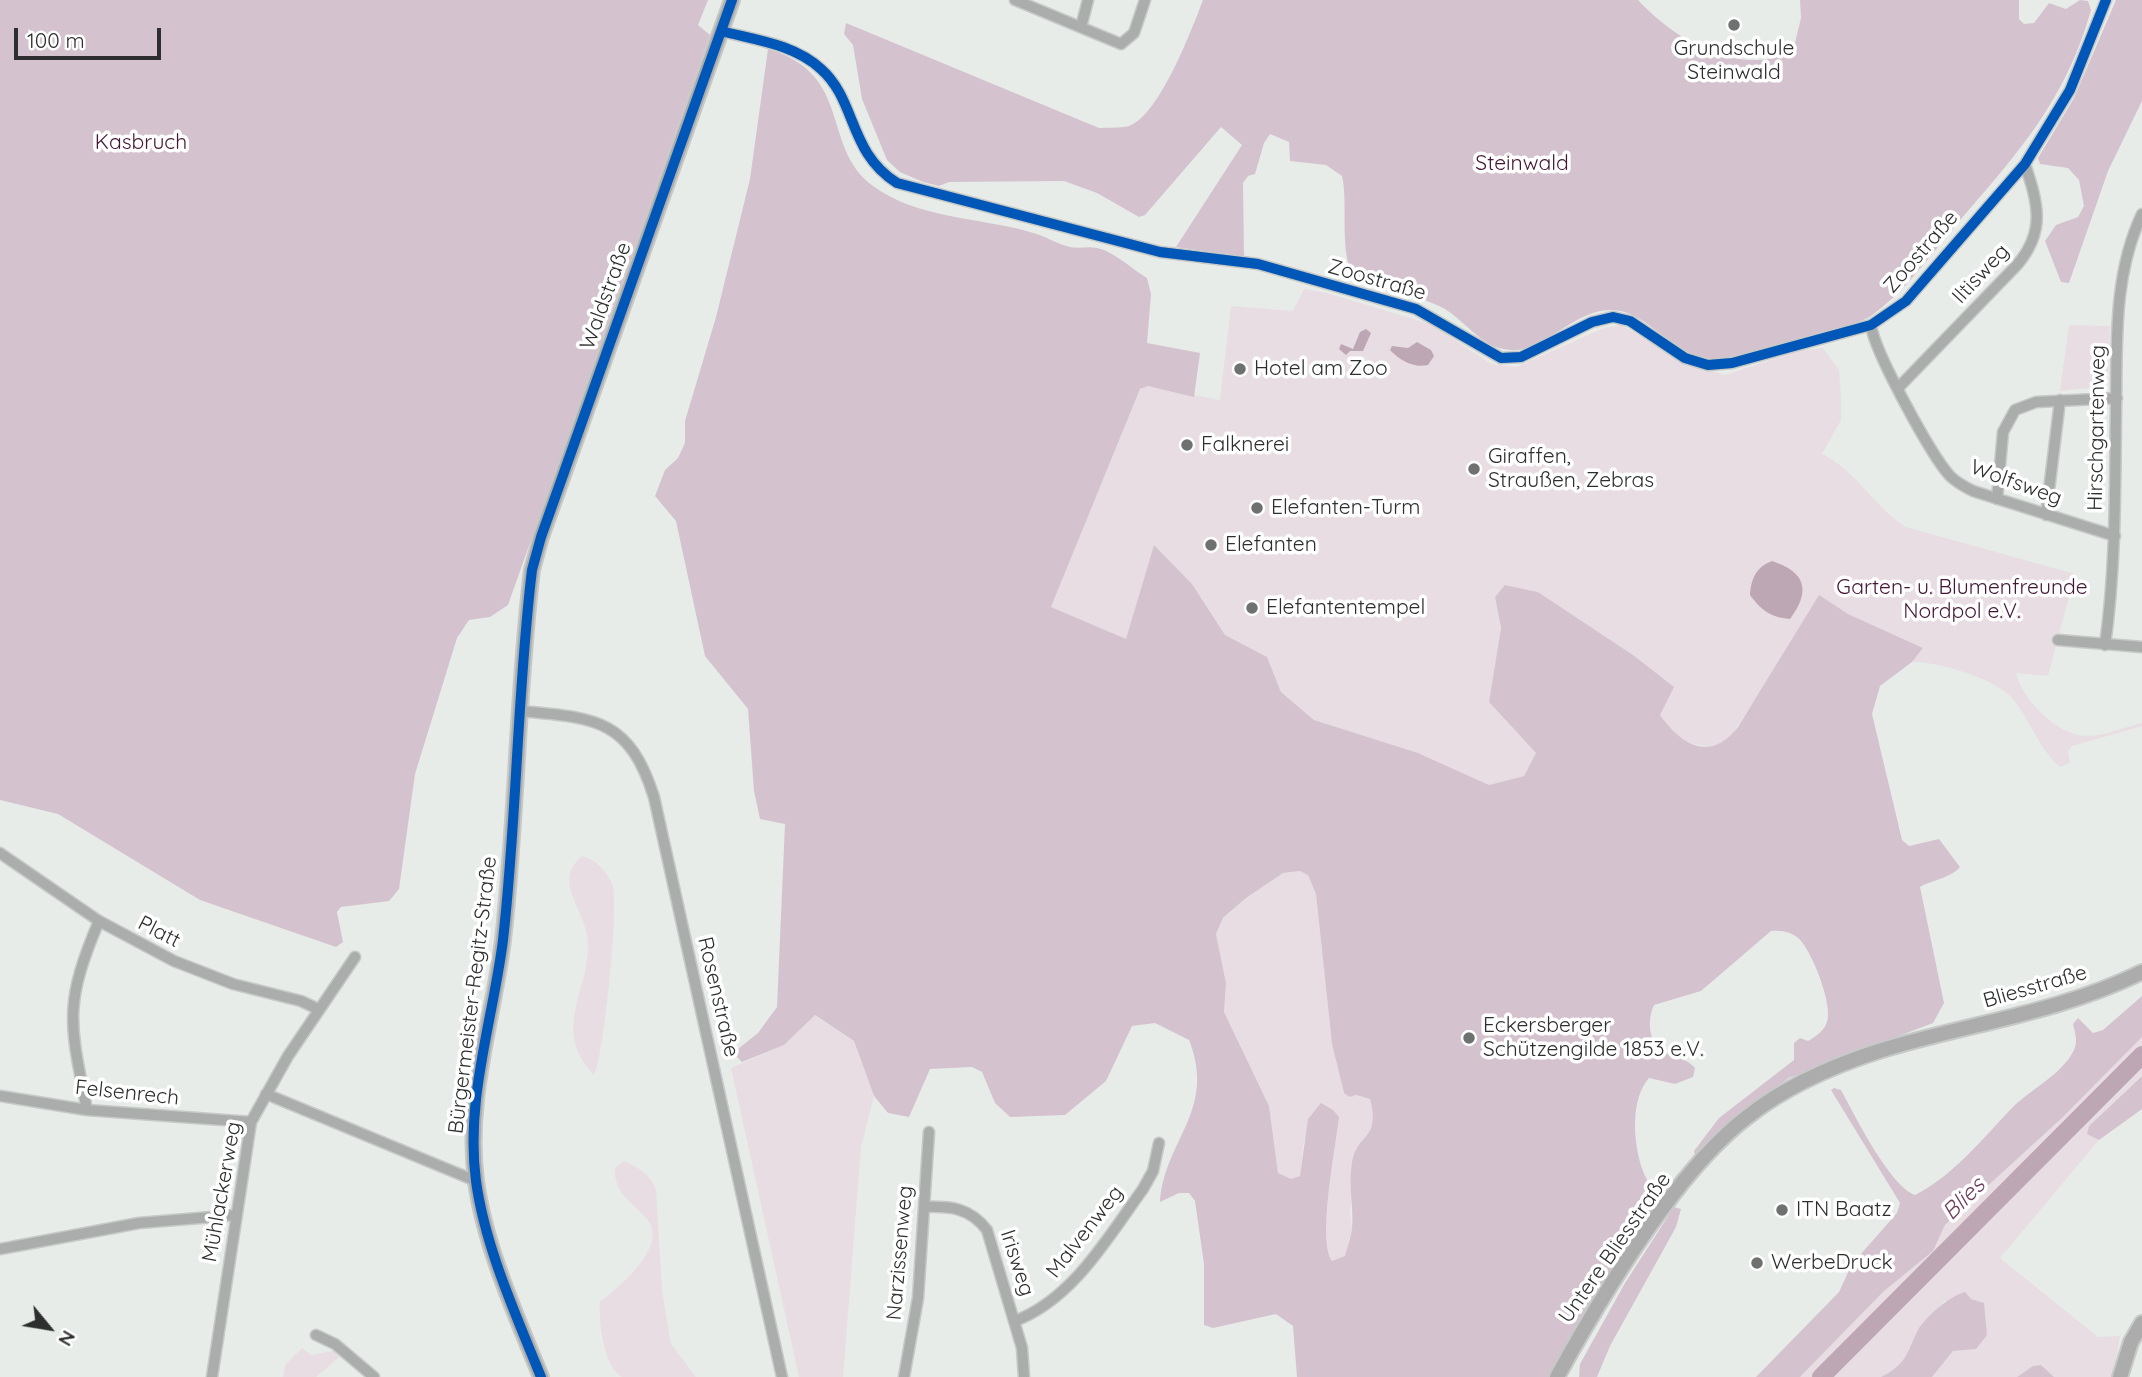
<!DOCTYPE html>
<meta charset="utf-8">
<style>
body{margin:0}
#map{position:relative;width:2142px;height:1377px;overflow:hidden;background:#e7ece9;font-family:Quicksand,sans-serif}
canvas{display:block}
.north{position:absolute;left:14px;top:1293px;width:70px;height:70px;-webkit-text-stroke:5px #fff;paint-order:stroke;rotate:120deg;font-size:19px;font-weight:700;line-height:28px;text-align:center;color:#2d2f2e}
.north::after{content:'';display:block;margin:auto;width:24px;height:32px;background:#2d2f2e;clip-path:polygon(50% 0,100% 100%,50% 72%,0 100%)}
.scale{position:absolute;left:14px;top:28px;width:147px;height:32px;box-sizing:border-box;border:4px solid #2d2f2e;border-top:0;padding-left:9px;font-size:21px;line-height:24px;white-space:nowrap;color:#2d2f2e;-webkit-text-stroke:5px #fff;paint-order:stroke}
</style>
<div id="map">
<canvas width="2142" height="1377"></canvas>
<div class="north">N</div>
<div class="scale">100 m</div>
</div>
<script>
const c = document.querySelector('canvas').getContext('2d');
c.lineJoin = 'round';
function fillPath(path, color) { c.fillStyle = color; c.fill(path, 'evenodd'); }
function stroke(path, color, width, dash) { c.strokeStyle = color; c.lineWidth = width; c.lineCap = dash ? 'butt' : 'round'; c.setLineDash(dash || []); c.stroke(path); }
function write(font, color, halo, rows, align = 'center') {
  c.font = font + ' Quicksand,sans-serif'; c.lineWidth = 7; c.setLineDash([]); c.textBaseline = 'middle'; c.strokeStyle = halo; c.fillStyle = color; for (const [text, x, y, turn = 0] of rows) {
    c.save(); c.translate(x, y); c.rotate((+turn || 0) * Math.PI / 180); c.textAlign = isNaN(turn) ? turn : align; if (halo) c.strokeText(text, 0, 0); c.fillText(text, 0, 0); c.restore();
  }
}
const green = new Path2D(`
 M1304,289l23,4 106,32 58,39 25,3 88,-39 17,-3 63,37 41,13 73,-24 25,-3 16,22 2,27v23l-19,34c34,16 52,53 84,73l169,47 -27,102 -32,-3c6,27 43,64 72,63 17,0 37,-9 54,-13v3l-70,20 -4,5 2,12 -10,4c-21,-18 -30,-47 -47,-68 -16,-20 -77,-38 -101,-37l11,-14 -75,-34 -84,73 -38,56c-32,8 -48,-2 -67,-28l14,-28 -40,-32 -95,-63 -32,-7 -11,12 6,31 -12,74 47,51 -12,23 -35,9 -71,-32 -104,-33 -33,-28 -14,-35 -42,-22 -33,-51 -38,-39 -28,95 -75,-33 89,-218 8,-3 72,14 11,-94 62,5z
 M2069,325l41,1 -2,50 -9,11 -39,4z
 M582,856c13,3 25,15 30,28 8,17 -9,179 -18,191 -46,-48 1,-90 -7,-140 -5,-29 -34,-54 -5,-79z
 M1300,871l8,4 8,19 16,150 12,49 26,6 4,15 -2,19 -15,15 -7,64 2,17 -7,27 -13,5c-15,-23 4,-113 7,-144l-35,23 -4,36 -9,4 -13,-7 -9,-67 -45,-94 2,-29 -10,-49 7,-15 23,-21 37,-25z
 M814,1015l40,26 20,55 -13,51 -18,230h-44l-68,-309 53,-23z
 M2142,1037v38l-53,51 -1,8 11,6 -99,118 98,79 22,-1 -7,41h-59l-13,-12 -8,1 -16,11h-85l21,-26 23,-2 -31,-49 -26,30 -6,18 -15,20 -17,9h-81l83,-85 50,-41 12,-26 118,-108z
 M624,1161c14,6 27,14 32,29l6,100 9,54 25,33h-74c-18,-10 -24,-56 -22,-75 18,-14 66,-53 49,-80 -12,-18 -36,-26 -34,-54z
 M302,1348l9,7 23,-4 5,6 -23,20h-33l2,-12z`);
const forest = new Path2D(`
 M0,0h708l-10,25 12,10 -202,570 -18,12 -21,3 -12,18 -42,136 -16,115 -10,12 -48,6 -4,5 6,30 -7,5 -136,-47 -142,-86 -58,-14z
 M1203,0h435c37,40 101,78 155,51l8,-33 -1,-18h219v19l5,5 10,-1 15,-20 17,6 14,-9 8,1 3,9c-27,96 -78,148 -140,221 -25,30 -48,62 -80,85 -17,12 -135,43 -157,43 -41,1 -64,-49 -103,-49 -36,-1 -68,43 -101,40 -31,-2 -46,-33 -71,-44 -26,-12 -54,-17 -81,-24 -21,-21 -9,-77 -16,-106l-16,-11 -36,-4 -1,-19 -19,-8 -6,9 -9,31 -7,2 -5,7 1,74 -68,-10 66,-102 -21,-18 -76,88 -6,2 -42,-24 -33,-12 -115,1 -10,4 -16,-4 -23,-10 -13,-12 -25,-61 -9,-54 -9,-11 2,-11 253,105c9,-1 24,1 32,-3 29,-12 61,-96 72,-125z
 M2116,0h26v101l-34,70 -39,112 -8,-1 -16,-41 11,-16 22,-8 6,-11 -5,-26 -11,-12 -28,-4 -2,-6 36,-60z
 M768,49c86,25 52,98 105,137 45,33 105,31 157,46 14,3 26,12 40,15 9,2 18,-1 27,1 16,3 35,21 50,30l4,16 -4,49 53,10 -6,44 -46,-11 -8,3 -89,218 75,32 28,-94 38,39 33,51 42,22 14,35 33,28 104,33 71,32 35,-9 12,-23 -47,-51 12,-74 -6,-31 10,-12 33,7 95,63 41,32 -14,28c22,31 51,47 78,12l81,-132 29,19 75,34 -11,14 -32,24 -8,28 30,126 7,6 30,-7 21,28c-9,11 -28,13 -40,20l24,116 -11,20 -144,55 -46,33 -45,45h-3l-1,-5 25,-33 75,-58v-17l6,-5 8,3c7,-4 16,-10 19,-19 6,-17 -14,-67 -26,-81 -7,-9 -20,-11 -30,-10l-70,60 -47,14c-7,15 -6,38 10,47 12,7 21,5 31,16l-2,9 -18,7 -26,-6c-19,21 -16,66 -6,93 4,11 14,22 11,35 -1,10 -9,20 -14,29l-8,-2 -5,8 3,8 -78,128h-255l-4,-51 -17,-12 -63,14 -9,-3v-61l-9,-63 -6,-8h-10l-19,9c4,-62 57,-91 29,-162l-34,-17 -23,3 -26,55 -41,34 -55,2 -15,-14 -13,-31 -10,-5 -42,2 -21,48 -21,-4 -14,-17 -20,-55 -39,-26 -31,30 -42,17 -9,-9 25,-20 19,-26 8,-183 -25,-5 -6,-28 -6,-82 -43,-53 -29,-135 -21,-25 10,-26 13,-12 7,-15v-22l31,-104 34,-138zM1300,871l8,4 8,19 16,150 12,49 6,4 6,-2 14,4c11,42 -13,33 -18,64 -4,22 2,45 0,66 -1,9 -5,18 -7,27l-13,5c-15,-22 4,-114 7,-144l-6,-7 -12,-7 -13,16 -8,57 -9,3 -13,-6 -9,-67 -45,-94 2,-29 -10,-49 7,-16 23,-20 37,-25z
 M2142,996v41l-79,80 -118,108 -12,26 -50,41 -83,85h-44l83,-85 13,-28 45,-51 3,-10 -69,-113 3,-2 7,2c14,26 49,96 74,105 38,-19 67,-56 96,-86 18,-19 51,-34 63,-59 4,-9 1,-17 -1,-26l5,-6 15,15 10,-3z
 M2142,1076v33l-43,31 -12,-6 2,-8z
 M1674,1207l7,2 -5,18 -66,119 -13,31h-18l1,-13 45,-81z
 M1965,1292l6,7 13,4 3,32 -11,14 -23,2 -21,26h-51c26,-13 25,-23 37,-47 8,-14 32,-34 47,-38z
 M2041,1365l13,12h-37l16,-11z`);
const water = new Path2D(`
 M1366,329l5,4 -8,18h-13l-4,4 -7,-6 2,-5 12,5 7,-17z
 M1417,342l14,8 3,6 -6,9c-14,3 -28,-4 -38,-15l2,-4 16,2z
 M1772,561c34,11 39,30 18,58 -20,-2 -28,-8 -40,-24 1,-16 6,-28 22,-34z`);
const river = new Path2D(`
 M1821,1377l321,-322`);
const street = new Path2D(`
 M1015,0l106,44 13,-11 11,-33
 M1081,27l7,-27
 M721,31c34,9 73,13 100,38 36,32 27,83 76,114l263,69 98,12 158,45 85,49 20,-1 71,-35 21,-5 17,4 55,37 23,7 24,-2 139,-38 35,-24 119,-137 45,-74 36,-90
 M1871,325c3,26 60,130 79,151 7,7 15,11 23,15l142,45
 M1899,387l118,-122c29,-34 21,-61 8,-101
 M1997,499l6,-67 12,-22 21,-8 81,-4
 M2046,515l14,-115
 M2058,640l84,7
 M2105,645c11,-78 10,-156 11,-235 1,-66 -3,-135 26,-196
 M520,711c75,7 109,7 134,86l128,580
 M0,853l99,68 75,40 59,23 68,17 17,8
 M266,1094l210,87
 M0,1096l87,14 164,12
 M87,1110c-17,-87 -24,-104 12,-189
 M925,1207c26,-1 45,1 62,23l35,118 2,29
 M0,1249l139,-26 97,-8
 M1015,1321c58,-22 93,-84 128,-132l10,-18 6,-28
 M316,1335l19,9 39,33
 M212,1377l39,-255 37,-66 67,-99
 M904,1377l14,-79 11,-166`);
const secondary = new Path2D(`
 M541,1377c-25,-62 -56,-130 -65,-196 -11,-81 17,-161 27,-241 14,-123 14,-247 29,-370l9,-33 191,-537
 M1557,1377c44,-80 117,-204 190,-260 38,-30 85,-51 132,-66 87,-27 180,-38 263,-79
 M2120,1377l11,-35 11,-19`);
const cycleway = new Path2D(`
 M721,31c34,9 73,13 100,38 36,32 27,83 76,114l263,69 98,12 158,45 85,49 20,-1 71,-35 21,-5 17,4 55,37 23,7 24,-2 139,-38 35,-24 119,-137 45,-74 36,-90
 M541,1377c-25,-62 -56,-130 -65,-196 -11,-81 17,-161 27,-241 14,-123 14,-247 29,-370l9,-33 191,-537`);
const markers = [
 [1734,25,7,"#6e716f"],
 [1240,369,7,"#6e716f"],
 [1187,445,7,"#6e716f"],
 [1474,469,7,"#6e716f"],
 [1257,508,7,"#6e716f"],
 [1211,545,7,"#6e716f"],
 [1252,608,7,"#6e716f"],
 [1469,1038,7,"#6e716f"],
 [1782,1210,7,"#6e716f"],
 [1757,1263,7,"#6e716f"]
];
const poiNames = [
 ["Grundschule",1734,49,"center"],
 ["Steinwald",1734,73,"center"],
 ["Hotel am Zoo",1254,369],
 ["Falknerei",1201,445],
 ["Giraffen,",1488,457],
 ["Straußen, Zebras",1488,481],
 ["Elefanten-Turm",1271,508],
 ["Elefanten",1225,545],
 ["Elefantentempel",1266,608],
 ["Eckersberger",1483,1026],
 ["Schützengilde 1853 e.V.",1483,1050],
 ["ITN Baatz",1796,1210],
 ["WerbeDruck",1771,1263]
];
const parkNames = [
 ["Kasbruch",141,143],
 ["Steinwald",1522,164],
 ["Garten- u. Blumenfreunde",1962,588],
 ["Nordpol e.V.",1962,612]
];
const streetNames = [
 ["Zoostraße",1921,252,-49],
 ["Iltisweg",1981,274,-47],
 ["Zoostraße",1377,280,16],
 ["Waldstraße",606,296,-70],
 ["Hirschgartenweg",2097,428,-89],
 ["Wolfsweg",2016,483,20],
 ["Platt",159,932,27],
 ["Bliesstraße",2035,987,-16],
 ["Bürgermeister-Regitz-Straße",473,995,-83],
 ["Rosenstraße",718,997,77],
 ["Felsenrech",127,1093,6],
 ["Mühlackerweg",222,1192,-80],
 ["Malvenweg",1085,1232,-52],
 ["Untere Bliesstraße",1615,1248,-55],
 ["Narzissenweg",900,1253,-85],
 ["Irisweg",1017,1263,72]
];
const waterNames = [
 ["Blies",1964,1199,-45]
];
fillPath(green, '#e8dde2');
fillPath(forest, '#d4c3ce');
fillPath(water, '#bea7b4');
stroke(river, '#bea7b4', 18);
stroke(street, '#c6c9c7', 13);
stroke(secondary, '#c6c9c7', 18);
stroke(street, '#abadac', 10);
stroke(secondary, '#abacab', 14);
stroke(cycleway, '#0057b8', 10);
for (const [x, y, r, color] of markers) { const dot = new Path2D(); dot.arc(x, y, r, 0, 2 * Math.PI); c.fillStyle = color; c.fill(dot); stroke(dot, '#fff', 2.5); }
write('21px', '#2d2f2e', '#fff', poiNames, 'left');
write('21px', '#421634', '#fff', parkNames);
write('21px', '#2d2f2e', '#fff', streetNames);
write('italic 23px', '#6e3e5c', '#fff', waterNames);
</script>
